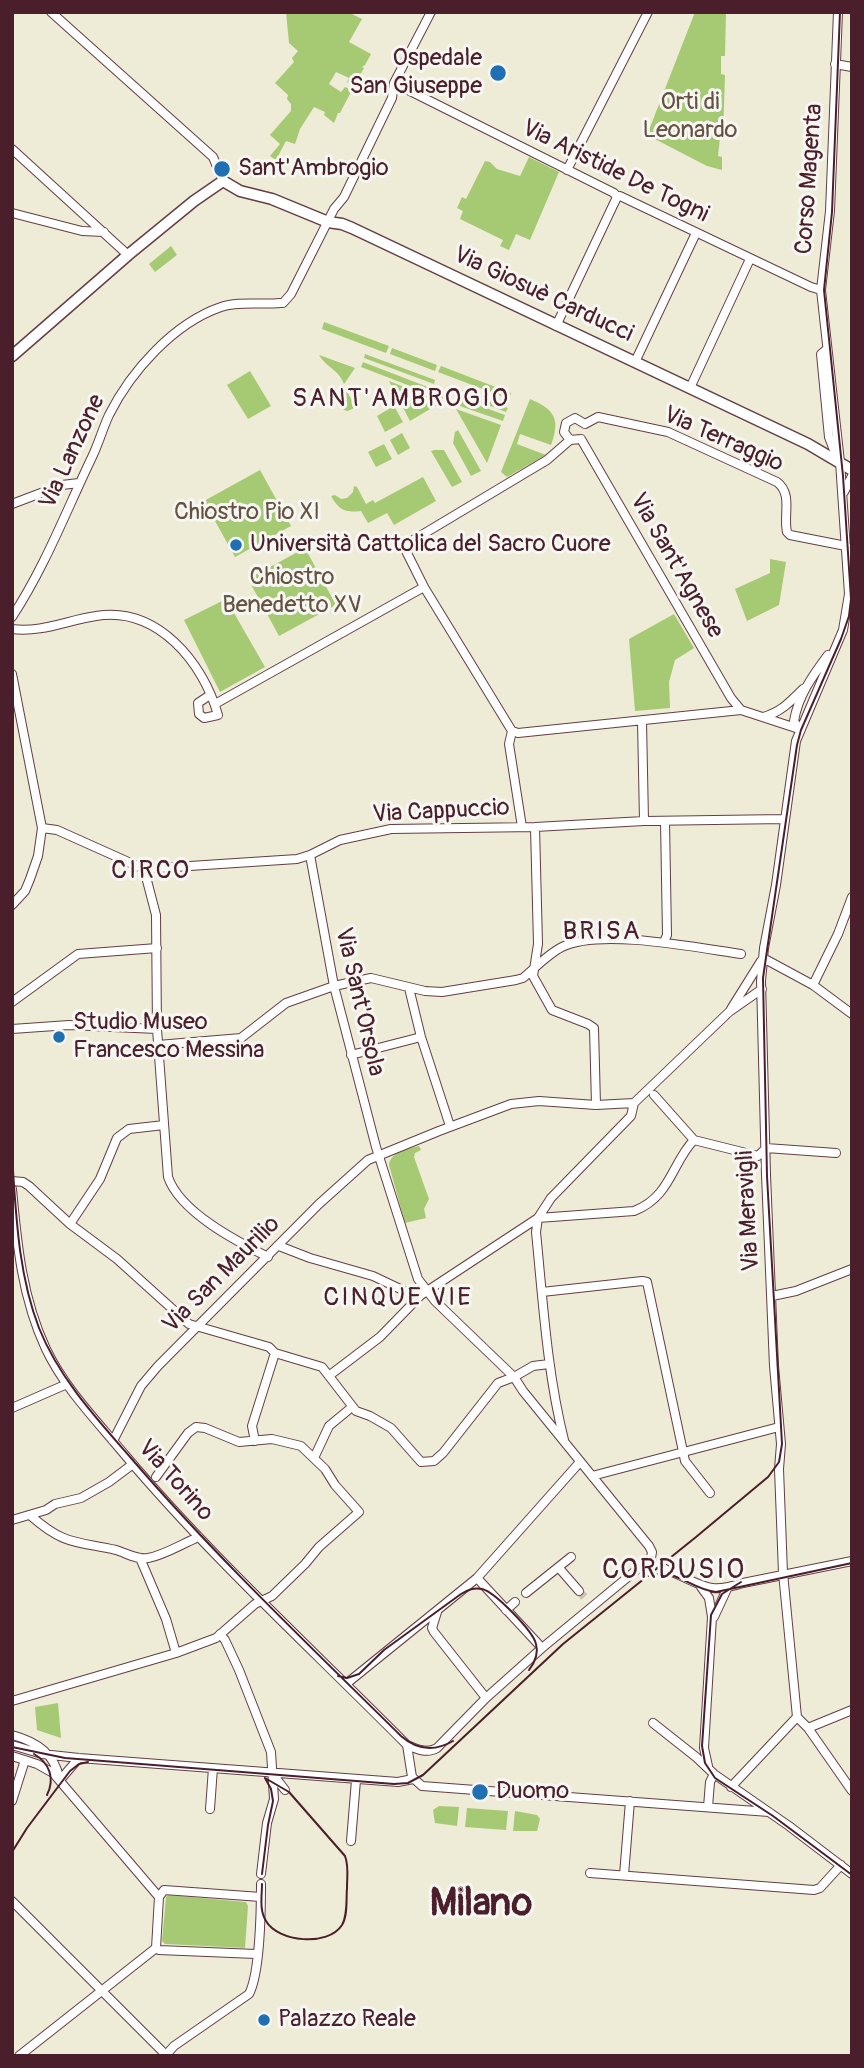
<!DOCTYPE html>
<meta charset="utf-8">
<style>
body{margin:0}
#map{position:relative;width:864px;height:2068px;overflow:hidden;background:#eeebd7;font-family:Pangolin,sans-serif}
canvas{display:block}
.frame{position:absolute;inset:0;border:14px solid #4a1f2b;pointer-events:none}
</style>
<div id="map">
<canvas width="864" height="2068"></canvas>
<div class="frame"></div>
</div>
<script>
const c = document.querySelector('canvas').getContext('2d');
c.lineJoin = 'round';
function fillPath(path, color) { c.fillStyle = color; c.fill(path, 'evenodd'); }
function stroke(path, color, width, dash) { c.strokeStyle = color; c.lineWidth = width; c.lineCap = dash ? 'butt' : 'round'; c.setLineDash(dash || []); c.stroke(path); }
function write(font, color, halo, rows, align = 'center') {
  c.font = font + ' Pangolin,sans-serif'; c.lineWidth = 6; c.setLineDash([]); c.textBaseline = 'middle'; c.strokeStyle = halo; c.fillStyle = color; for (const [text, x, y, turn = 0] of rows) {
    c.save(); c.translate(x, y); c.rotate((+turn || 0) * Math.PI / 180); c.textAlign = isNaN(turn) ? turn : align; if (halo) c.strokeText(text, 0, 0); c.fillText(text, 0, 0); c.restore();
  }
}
const green = new Path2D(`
 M286,12h62l14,7 -13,23 22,12 -6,11 -3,2 2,1 -10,18 -7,-4 2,-4 -13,-6 -7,12 12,8 4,-5 7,3 -12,23h-2l-4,10 -10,-8 1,-3 -11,-5 -14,22 -5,15 -9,-3 -10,19 -6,-4 10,-12 -10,-9 21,-24v-7l-4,-5 1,-4 -13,-12 19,-21 -2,-4 6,-7 -9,-8z
 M695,12h31l-1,44h-4v18l4,1 -2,63h-3l-2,18 4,1v13l-15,-4 -60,-31z
 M529,157l30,15 -29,68 -14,-6 -7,16 -9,-4 3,-6 -43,-21 3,-8 -6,-3 5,-11 4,2 19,-38 5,1 7,7 23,7z
 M171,246l6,9 -22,17 -6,-8z
 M324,322l65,24 -3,7 -64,-24z
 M392,348l45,17 -2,6 -45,-17z
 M365,354l70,26 -1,4 -70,-26z
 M319,355l36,13 -11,16c-5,-14 -18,-17 -25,-29z
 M363,362l88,34 -2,5 -88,-34z
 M441,366l70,27 -2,6 -71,-27z
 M250,371l21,35 -23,13 -21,-34z
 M389,381l53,21 -32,19z
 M459,389l49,19 -2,4 -49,-19z
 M346,390l10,17 -8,4 -4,-1 -5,-10v-5z
 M456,397l49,18 -2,6 -49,-17z
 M530,399c24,10 31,20 21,46l-31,-11 -3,10 29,11 -39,22 -6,-5z
 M394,406l9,16 -18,10 -8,-16z
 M456,409l45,16 -14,38z
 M458,430l23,41 -10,5 -18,-33 2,-11z
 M402,433l8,15 -12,7 -8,-15z
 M384,444l8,15 -16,8 -8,-15z
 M434,450h10l18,32 -10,5 -21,-36z
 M260,470l31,56 -56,31 -31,-56z
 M423,477l13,24 -42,24 -7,-12 -19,10 -7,-12c-16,2 -22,-1 -30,-15l4,-1 6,4 6,-1 6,-6 1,-6 3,1 9,17 7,-4 2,3z
 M305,548l31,57 -57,31 -31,-57z
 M770,559l16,3 -7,43 -32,16 -12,-32 35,-16z
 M226,599l39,68 -45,25 -36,-72z
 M674,614l20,34 -19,12 -6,22 1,26 -35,3 -6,-72z
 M419,1146l2,4 -6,3 -1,4 15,42 -5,10 2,9 -21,5 -16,-58c2,-14 19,-16 30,-19z
 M58,1703l3,35 -24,-8 -2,-23z
 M439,1806l20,1 -2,19 -22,-3 -2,-13z
 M467,1808l41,3 -2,19 -41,-3z
 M515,1811l22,4 3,4 -3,12h-24z
 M168,1895l78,7 2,4 -3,42 -80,-4 -3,-3 4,-44z`);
const streetTunnel = new Path2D(`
 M579,1591l8,9`);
const street = new Path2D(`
 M51,12l162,145 10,24
 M838,12l-8,199 -9,79 19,172 9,132 -6,36 -47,111 -20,144 -12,63 -3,33 5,194 8,191 7,78 -2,25 4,104 14,144 11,11 44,63
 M835,64l17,3
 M394,83l220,110 3,4 3,-1 191,91 10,3
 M12,149l116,106
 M567,170l81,-158
 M12,213l70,18 22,1
 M556,326l61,-129
 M827,349l-6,5 8,83 6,16
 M635,362l61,-129
 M690,388l60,-129
 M585,424l13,-7 70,15 109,50c16,12 6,33 10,50l3,3 56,11
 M581,439l150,259 10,12
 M570,440l-6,-8 2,-9 9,-5 10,6
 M844,492l8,-16
 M12,504l50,-19 17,-2
 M12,617c33,-50 55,-108 81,-162 6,-13 10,-27 16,-40 22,-44 65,-92 112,-108 17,-6 41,-2 59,-4h3l8,-9 43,-85 10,-12 48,-99 2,-15 37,-71
 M12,629c29,4 56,-9 84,-13 61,-10 107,46 122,99l-14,3 -5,-4 -1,-11 12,-8
 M12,674l30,154 -4,28 -8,23 -5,12 -13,14
 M215,704l209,-117
 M763,717c18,-5 27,-15 40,-28
 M642,721l2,100
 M799,729l-5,-8c4,-25 19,-46 34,-66
 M512,731l6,2 223,-23 58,19
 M522,827l-13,-83 3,-13 -88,-144 -19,-38 5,-7 137,-82 23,-20 11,-1
 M535,827l3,117 -5,32 19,34 36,14 6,4 2,77
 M42,828l15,2 87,39 12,46 1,114 11,148c12,35 68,64 100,80
 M144,869l153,-10 13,-4 30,-15 51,-11 144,-2 109,-6 141,-2
 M664,942l3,-7 -2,-114
 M763,958l50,27 39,29
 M813,985l25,-51 14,-37
 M409,988l12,49 29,89
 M12,1002l66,-48 79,-6
 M731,1009l30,-48
 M12,1029l57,-4 88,4
 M158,1045l83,-7 45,-35 48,-17 37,-8 54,13 17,1 74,-12 7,-2c12,-10 25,-24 39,-31 38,-19 137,1 179,7
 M351,1055l70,-18
 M654,1095l40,45 64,16 8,-8
 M634,1103l95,-91 33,-23
 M766,1148l70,5
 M12,1181l11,1 6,4 41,38 47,35 72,65 80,23 6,6 47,14 34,44 14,5 21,12 30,34 13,-1 9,-8 55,-70 16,-6 19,-11 16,-2
 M12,1189c5,55 10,109 34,160 19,40 51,72 79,106 87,103 187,194 282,290 9,4 20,9 30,3l49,-50 56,-50 109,-90 1,-6 -3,-6 -126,-155 -9,-14 -79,-76 -17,-22 -42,-132 -42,-161 -24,-131
 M538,1218l-2,14c7,70 11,140 28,208
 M538,1218l96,-7c37,-14 38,-49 60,-71
 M70,1224l30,-45 17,-41 12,-9 35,-4
 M279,1246l31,12 63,18 40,19 8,-2
 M542,1292l100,-11 5,1 38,179 25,32
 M772,1296l24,-5 56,-22
 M330,1375l50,-38 41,-42 117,-77 13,-20 80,-82 3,-13
 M12,1408l55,-24
 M113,1441l28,-55 17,-20 161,-162 49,-44 71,-29 72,-27 28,-3 57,4 38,-2
 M255,1441l-3,-15 23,-73
 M314,1458l15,-32 23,-19
 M592,1476l187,-49
 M31,1516c33,29 44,25 85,34 10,3 21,10 32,8 17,-3 35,-15 51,-21
 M12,1520l34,-10 9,-6 26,-6 28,-16 24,-18
 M140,1558l26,61 10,34
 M659,1564c6,7 12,7 20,11 28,13 33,18 64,8l109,-22
 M559,1568l20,23
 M477,1578l65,70
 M701,1587l8,11 3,19 -8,131 4,18
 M526,1593l45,-36
 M506,1610l9,-8
 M437,1612l-5,16 2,4 52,66
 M714,1617l13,-28
 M220,1634l5,6 14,30 32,82 3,47 -7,24 -6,51
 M346,1684l131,-106 103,-116
 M12,1701l164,-48 40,-15 39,-34 17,-8 33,-32 14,-17 40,-35 -24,-27 -10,-16 -24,-23 -29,-7 -33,3 -34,-14 -9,-1 -8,6 -32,44
 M653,1723l43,34 18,17 75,52 63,48
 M808,1728l44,-18
 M12,1735c23,6 42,18 47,42
 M12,1745l30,9 37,4 319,24 15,-3
 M407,1745l5,32 10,9 347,26
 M12,1756l25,8 16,9 106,124
 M272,1773l13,17
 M60,1780l19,-22
 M731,1787l66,-70
 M12,1801l13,-41
 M708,1807l2,-25 4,-8
 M210,1809l3,-41
 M351,1841l5,-61
 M590,1873l224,17 6,-2 21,-23
 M624,1875l6,-74
 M12,1901l155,155
 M156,1948l3,-51 5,-7 97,7
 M156,1948l3,2 97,4
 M19,2056l137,-108
 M165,2056l9,-10 75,-52c11,-21 12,-85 12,-110`);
const secondary = new Path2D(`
 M12,356l116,-101 66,-54 29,-20 17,10 32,8 56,23 14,2 10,4 456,216 44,26`);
const tram = new Path2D(`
 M12,1156c4,57 6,118 27,172 20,50 57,90 92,130 84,98 178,187 270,278 16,14 33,16 52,5
 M649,1576c27,-9 42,14 67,16l136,-29
 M741,1582l-19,12 -11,21 -9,131 3,17 10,15 58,38 79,59
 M338,1676l9,2 12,-4 25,-24 77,-56c7,-4 13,-7 21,-5 13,3 51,42 54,55 3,10 -1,18 -7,26
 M12,1747l53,11 329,26 14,-1 15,-8 140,-131 133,-107 72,-60 11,-15 3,-18 -15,-268 -4,-198 34,-233 4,-15 40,-91 8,-23 2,-17 -8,-123 -19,-186 8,-78 8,-200
 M34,1754c16,9 21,25 13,41
 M12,1852l15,-24 43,-57 9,-7 9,-2
 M262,1874l6,-49 5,-24 -2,-12 -6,-11
 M262,1884c0,12 -3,26 4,37 12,21 62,26 76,4 6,-10 4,-26 5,-37 0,-12 2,-22 -2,-32l-56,-64 -24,-14`);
const markers = [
 [498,73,9,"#1f6fb2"],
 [222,169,9,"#1f6fb2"],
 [236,545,7,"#1f6fb2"],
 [59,1037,7,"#1f6fb2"],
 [480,1792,9,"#1f6fb2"],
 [264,2020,7,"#1f6fb2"]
];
const poiNames = [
 ["Ospedale",482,59,"right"],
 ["San Giuseppe",482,87,"right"],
 ["Sant'Ambrogio",238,169],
 ["Università Cattolica del Sacro Cuore",250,545],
 ["Studio Museo",73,1023],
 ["Francesco Messina",73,1051],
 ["Duomo",496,1792],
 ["Palazzo Reale",278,2020]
];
const parkNames = [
 ["Orti di",690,103],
 ["Leonardo",690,131],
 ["Chiostro Pio XI",247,513],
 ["Chiostro",292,578],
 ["Benedetto XV",292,606]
];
const streetNames = [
 ["Via Aristide De Togni",615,172,26],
 ["Corso Magenta",810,179,-86],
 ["Via Giosuè Carducci",543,295,25],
 ["Via Terraggio",723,440,24],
 ["Via Lanzone",73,452,-65],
 ["Via Sant'Agnese",676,566,60],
 ["Via Cappuccio",441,812,-3],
 ["Via Sant'Orsola",359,1002,77],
 ["Via Meravigli",749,1211,-93],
 ["Via San Maurilio",222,1275,-45],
 ["Via Torino",175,1481,48]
];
const neighbourhoodNames = [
 ["SANT'AMBROGIO",401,399],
 ["CIRCO",151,871],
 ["BRISA",602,932],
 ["CINQUE VIE",398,1298]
];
const quarterNames = [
 ["CORDUSIO",674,1571]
];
const townNames = [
 ["Milano",481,1905]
];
fillPath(green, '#a6ca73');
stroke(streetTunnel, '#cdc2b5', 8, [8, 4]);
stroke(street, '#633e45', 10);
stroke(secondary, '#633e45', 13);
stroke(street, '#fff', 8);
stroke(secondary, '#fff', 10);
stroke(tram, '#4a1f2b', 2);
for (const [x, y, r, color] of markers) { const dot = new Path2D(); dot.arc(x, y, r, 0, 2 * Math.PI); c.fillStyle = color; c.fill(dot); stroke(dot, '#f6f6f2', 2.5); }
write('24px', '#4a1f2b', '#f6f6f2', poiNames, 'left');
write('24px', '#665241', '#f6f6f2', parkNames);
write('24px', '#4a1f2b', '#f6f6f2', streetNames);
c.letterSpacing = '2px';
write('26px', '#4a1f2b', '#f6f6f2', neighbourhoodNames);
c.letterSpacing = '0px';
c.letterSpacing = '2px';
write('28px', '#4a1f2b', '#f6f6f2', quarterNames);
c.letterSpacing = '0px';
write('bold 38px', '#4a1f2b', '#f6f6f2', townNames);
</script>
